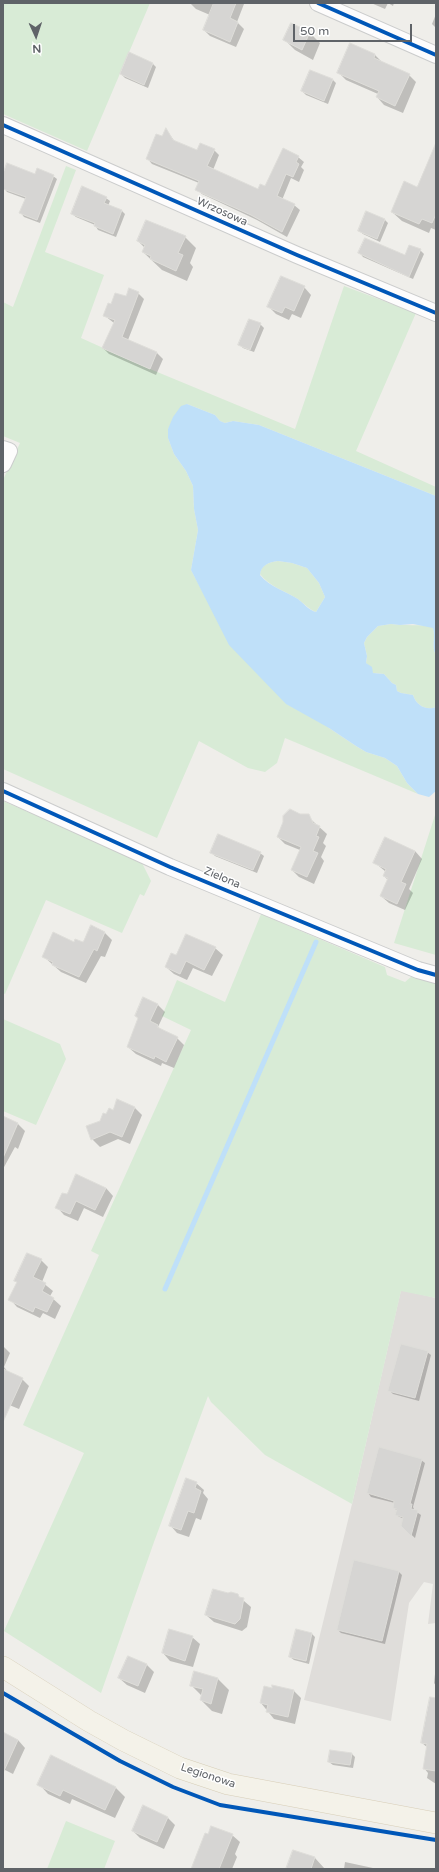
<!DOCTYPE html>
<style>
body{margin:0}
#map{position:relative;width:439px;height:1872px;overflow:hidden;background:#efeeea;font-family:"Varela Round",sans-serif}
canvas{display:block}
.frame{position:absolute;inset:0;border:4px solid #5f6368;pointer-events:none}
.north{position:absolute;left:16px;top:16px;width:40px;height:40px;-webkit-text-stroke:3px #fff;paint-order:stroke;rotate:177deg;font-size:11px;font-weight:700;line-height:16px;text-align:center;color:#5f6368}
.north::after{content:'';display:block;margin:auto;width:14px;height:18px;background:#5f6368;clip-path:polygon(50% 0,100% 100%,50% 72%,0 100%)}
.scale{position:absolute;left:293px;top:24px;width:119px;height:18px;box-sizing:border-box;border:2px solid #5f6368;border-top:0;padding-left:5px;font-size:12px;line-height:14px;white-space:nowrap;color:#5f6368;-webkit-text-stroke:3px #fff;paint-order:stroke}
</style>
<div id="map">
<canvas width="439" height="1872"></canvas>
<div class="frame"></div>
<div class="north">N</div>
<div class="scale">50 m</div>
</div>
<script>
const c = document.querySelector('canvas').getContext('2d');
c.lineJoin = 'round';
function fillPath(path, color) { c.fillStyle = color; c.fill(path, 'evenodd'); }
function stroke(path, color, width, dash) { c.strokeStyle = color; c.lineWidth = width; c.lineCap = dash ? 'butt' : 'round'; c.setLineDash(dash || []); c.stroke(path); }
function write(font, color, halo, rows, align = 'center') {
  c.font = font + ' "Varela Round",sans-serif'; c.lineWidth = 3; c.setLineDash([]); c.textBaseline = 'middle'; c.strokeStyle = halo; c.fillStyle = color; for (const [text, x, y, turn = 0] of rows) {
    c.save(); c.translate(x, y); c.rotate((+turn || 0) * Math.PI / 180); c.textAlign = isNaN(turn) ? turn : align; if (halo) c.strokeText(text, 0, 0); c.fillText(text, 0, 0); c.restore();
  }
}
const industrial = new Path2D(`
 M401,1290l35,8v325l-8,1 5,-40 -9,-2 -15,21 -18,118 -87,-21 48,-196z`);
const green = new Path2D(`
 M3,3h147l-63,148 -84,-37z
 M66,166l10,4 -31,82 59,23 -23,63 69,31 145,60 49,-143 72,27 -60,138 80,36v9l-177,-71 -26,-4 -8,2 -5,-2 -5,-6 -28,-11 -19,25v9l6,16 12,17 7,15 1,23 4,21 -7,40 15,28 123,130 27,18 10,6 19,6 12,8 10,17 11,11 -133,-56 -8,25 -12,9 -17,-4 -49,-27 -42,97 -154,-69v-289l17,-37 -17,-7v-134l10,5z
 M278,561l14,2 15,5 12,15 6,14 -9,15c-6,-2 -13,-9 -18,-13 -13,-8 -28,-12 -38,-25 1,-9 9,-12 18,-13z
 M391,624c14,2 28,0 42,3 3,12 -2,19 3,28v52c-10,4 -20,-2 -23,-12l-12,-2 -4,-2 -1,-6 -4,-2 -8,-9 -11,-1 -7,-10 1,-7 -3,-13 3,-6 11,-11z
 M3,801l138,60 10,20 -7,15 -4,-2 -18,39 -76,-33 -41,94 -2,-1z
 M436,812v143l-42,-12z
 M261,914l124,53 2,8 18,7 7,-6 24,8v314l-35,-7 -49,213 -87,-49 -54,-53 -3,-6 -54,146 -53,151 -97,-62 80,-178 -61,-28 76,-170 -8,-4 100,-221 -29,-14 15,-36 48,22z
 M3,1019l57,25 6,15 -30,66 -33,-14z
 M66,1821l49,20 -11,28h-57z`);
const water = new Path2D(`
 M187,404l28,11 5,6 5,2 8,-2 26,4 177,71v159c-5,-9 0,-17 -3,-27l-20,-4 -13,1 -9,-1 -13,2 -11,11 -3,6 3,13 -1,7 6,4 1,6 11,1 8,9 4,2 1,6 4,2 12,2c3,10 13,16 23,12v84l-7,6 -11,-3 -11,-11 -10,-17 -12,-8 -19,-6 -10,-6 -27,-18 -43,-24 -57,-59 -38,-75 7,-40 -4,-21 -1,-23 -7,-15 -12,-17 -6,-16v-9l5,-12 8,-11zM278,561l14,2 15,5 12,15 6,14 -9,15c-6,-1 -13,-9 -18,-13 -13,-8 -28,-12 -38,-24 1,-10 9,-13 18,-14z`);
const shadow = new Path2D(`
 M190,3h53l1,1 -7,18 7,7 -8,18 -26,-11 -6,-6 6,-15 -14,-6z
 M371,3h23l-1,3 -5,-3 -3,6z
 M436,14v14l-4,-4z
 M309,32l11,11 -7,17 -18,-10 -11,-11z
 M350,44l25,11 7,7 27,13 7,7 -13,31 -19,-8 -7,-8 1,-3 -32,-14 -8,-8z
 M130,54l23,10 3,3 -8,21 -23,-10 -4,-4z
 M310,71l23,9 3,3 -8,21 -22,-9 -4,-4z
 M166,129l9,13 23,9 16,-1 5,5 -6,15 46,20 6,-2 33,-31 6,5 -3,5 3,3 -5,12 -8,-4 -9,22 12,5 6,5 -13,27 -30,-17 -55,-26 -6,-5 3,-6 -47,-19 -5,-6 16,-21z
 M436,147v83l-5,-2 -2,5 -27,-12 -10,-9 26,-24z
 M35,175l18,1 4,3 -17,44 -16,-6 -3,-4 5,-14 -19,-7 -3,-4 -1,-8v-3z
 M106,198l4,3 -2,5 14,5 3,3 -9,23 -18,-7 -3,-5 -19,-8 -4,-3z
 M385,220l3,3 -8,19 -17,-8 -4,-3z
 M185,237l11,11 -6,15 3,4 -6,14 -25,-11 -19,-18 2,-4 -7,-7z
 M420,250l4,4 -11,25 -50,-22 -3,-4 46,3z
 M304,287l7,8 -10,23 -9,-4 -3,6 -13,-6 -8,-8z
 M138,293l6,6 -16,41 29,13 6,6 -7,16 -47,-21 -6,-6 11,-25 -9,-7 6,-11z
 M260,324l4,4 -10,24 -11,-4 -3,-3z
 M305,814l22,20 -4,9 3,3 -5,11 3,4 -10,23 -15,-7 -7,-7 8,-20 -15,-6 -7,-7 22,-22z
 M385,838l30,13 7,8 -13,30 4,4 -8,17 -16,-7 -8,-7 7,-16 -4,-4 2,-4 -12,-10z
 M211,852l49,1 4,3 -7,17 -42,-17z
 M105,933l7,7 -7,17 -4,-1 -15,27 -25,-11 -18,-16 31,-13 9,1z
 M215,948l8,7 -11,21 -19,-8 -6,12 -13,-6 -8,-7 10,-11z
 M158,1005l7,7 -7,15 5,4 14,7 7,7 -10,23 -12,-5 -1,3 -25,-12 -8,-7z
 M134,1107l8,8 -12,29 -12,-5 -18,8 -8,-8 8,-18 7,-6 6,-4z
 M4,1118l14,6 7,7 -7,18 -3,-2 -12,22z
 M106,1188l7,8 -10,21 -19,-9 -6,13 -14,-6 -7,-8 10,-12z
 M41,1260l7,7 -6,15 11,9 -3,5 11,10 -6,13 -12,-6 -3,5 -23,-11 -7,-8 8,-16 -2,-2z
 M3,1346l7,7 -6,14 5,6 13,6 7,7 -10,23 -12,-5 -4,1z
 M427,1352l4,3 -12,46 -26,-7 -3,-3z
 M421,1460l4,3 -12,44 2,4 6,4 -6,23 -13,-12 2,-7 -8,-4 1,-4 -3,-4 1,-4 -24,-6 -3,-4z
 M196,1483l8,7 -1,3 5,6 -7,21 -5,-2 -7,19 -12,-4 -7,-8z
 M399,1572l3,3 -17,69 -44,-11 -3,-3z
 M228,1594l9,1 14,12 -4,20 -5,4 -28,-9 -8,-7z
 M297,1630l15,4 3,3 -6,27 -15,-4 -4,-3z
 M192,1637l8,7 -7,23 -23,-6 -7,-8z
 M129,1657l18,8 7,7 -9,21 -18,-8 -8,-7z
 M436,1665v21l-2,-3z
 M218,1679l11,11 -7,24 -10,-3 -11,-11 1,-4 -11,-11z
 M272,1689l22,2 7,7 -6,26 -21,-5 -13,-16z
 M436,1711v73l-9,-6 1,-5 -4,-5 4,-20 -6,-5z
 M3,1733l15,7 7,8 -12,26 -10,-5z
 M352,1754l3,3 -2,11 -20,-3 -4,-3z
 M52,1757l64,31 9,9 -10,21 -43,-19 -2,5 -22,-10 -9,-10z
 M168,1818l7,7 -11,24 -24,-11 -7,-7z
 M232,1835l8,7 -5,12 2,3 -5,12h-40z
 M315,1858l10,11h-38z
 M345,1862l28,6 2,1h-31z`);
const stream = new Path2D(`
 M165,1289l151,-347`);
const building = new Path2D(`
 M214,3h22l-6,15 8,4 -8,20 -27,-12z
 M291,23l19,9 -8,18 -19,-10z
 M350,43l25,11 -1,4 36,16 -15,32 -19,-9 3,-6 -42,-18z
 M129,52l24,11 -9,22 -24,-11z
 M310,70l23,9 -9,22 -23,-10z
 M166,128l7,12 24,10 3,-7 15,6 -8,17 51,23 2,-5 5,2 18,-38 16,8 -3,6 3,2 -6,13 -7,-3 -9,22 18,8 -13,28 -31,-17 -56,-25 4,-9 -53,-22 10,-25 6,2z
 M436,143v71l-4,9 -10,-4 -3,5 -28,-12 13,-31 13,6z
 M7,163l28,11 2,-6 17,7 -17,45 -18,-7 7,-16 -23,-8v-15z
 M82,186l25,11 -3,6 18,7 -9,24 -19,-8 1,-3 -24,-9z
 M366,211l19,8 -8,20 -19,-8z
 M146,220l40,16 -8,17 5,2 -7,16 -26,-12 1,-3 -9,-4 3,-7 -8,-4z
 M365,238l40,17 4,-10 12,4 -12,28 -51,-24z
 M281,276l24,10 -11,25 -9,-4 -3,6 -15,-6z
 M129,288l10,4 -17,45 35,15 -7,17 -48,-21 13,-28 -12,-4 5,-13 3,1 4,-11 11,3z
 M249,319l12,4 -11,27 -12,-5z
 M290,809l10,5h9l4,9 7,3 -4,10 3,1 -6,14 5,2 -11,24 -16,-7 10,-23 -24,-10 6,-15v-6z
 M218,834l43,18 -8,18 -43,-17z
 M385,837l30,14 -14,31 5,2 -9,20 -17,-8 8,-18 -5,-2 3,-7 -13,-6z
 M91,925l14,7 -8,19 -3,-2 -15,28 -27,-12 1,-3 -11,-5 11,-25 21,10 1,-3 8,3z
 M186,934l30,13 -12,23 -18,-9 -6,13 -15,-7 6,-14 5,2z
 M143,997l15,7 -8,17 8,4 -1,2 21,10 -12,25 -11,-6 -1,3 -27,-12 11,-29 -3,-2z
 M117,1099l18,8 -13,30 -12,-5 -19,8 -5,-14 14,-5 3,-8 3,1 3,-6 4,2z
 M3,1116l15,7 -15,35z
 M76,1174l30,14 -11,22 -19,-9 -6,13 -15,-6 7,-15 5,1z
 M27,1253l15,6 -9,18 13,6 -4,8 12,7 -7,14 -12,-5 -2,5 -25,-12 9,-18 -3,-1z
 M401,1344l27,7 -13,47 -27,-7z
 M3,1369l20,9 -20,44z
 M379,1447l43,12 -12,45h2l-1,5 7,1 -7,26 -10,-10 2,-9 -8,-2 2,-6 -4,-1 1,-7 -27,-8z
 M186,1478l11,4 -2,6 6,3 -7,22 -6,-2 -7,19 -12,-4z
 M354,1560l45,11 -17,70 -45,-11z
 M213,1589l15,4 3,-1 7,2 1,3 5,1 -4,21 -5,5 -30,-9z
 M169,1629l24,7 -8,25 -23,-8z
 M296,1629l16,4 -6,28 -17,-4z
 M128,1656l19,8 -9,22 -20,-8z
 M194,1671l24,7 -7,26 -11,-4 3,-11 -13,-3z
 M272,1685l22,5 -6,27 -22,-5 2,-7 -8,-2 4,-17 8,2z
 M430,1697l6,1v73l-13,-2 4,-25 -6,-1z
 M3,1732l15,8 -15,33z
 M330,1750l22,3 -2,12 -22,-3z
 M51,1755l65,32 -11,23 -42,-20 -3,6 -23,-11z
 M143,1805l25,12 -11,25 -25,-11z
 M211,1826l22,8 -14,35h-28l14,-36 3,1z
 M293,1850l22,7 -4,12h-25z`);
const minor = new Path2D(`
 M318,3l118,52
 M3,125l294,130 139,58
 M3,449l6,2 -6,13
 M3,791l167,76 248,103 18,5`);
const major = new Path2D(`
 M3,1667l86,54 34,19 57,28 48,16 208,39`);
const cycleway = new Path2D(`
 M318,3l118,52
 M3,125l294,130 139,58
 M3,791l167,76 248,103 18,5
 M3,1693l117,68 53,26 47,18 216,35`);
const streetNames = [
 ["Wrzosowa",222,212,24],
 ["Zielona",222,878,23],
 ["Legionowa",208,1776,18]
];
fillPath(industrial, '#dfddda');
fillPath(green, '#d8ebd6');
fillPath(water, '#bfe0f9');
fillPath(shadow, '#0003');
stroke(stream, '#bfe0f9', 5);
fillPath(building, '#d6d5d3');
stroke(building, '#deddd9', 1);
stroke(minor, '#cbcccc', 18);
stroke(major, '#d7ceb8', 22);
stroke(minor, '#fdfcfc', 16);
stroke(major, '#f4f2e9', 21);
stroke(cycleway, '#0057b8', 4);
write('11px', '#5f6368', '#fff', streetNames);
</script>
